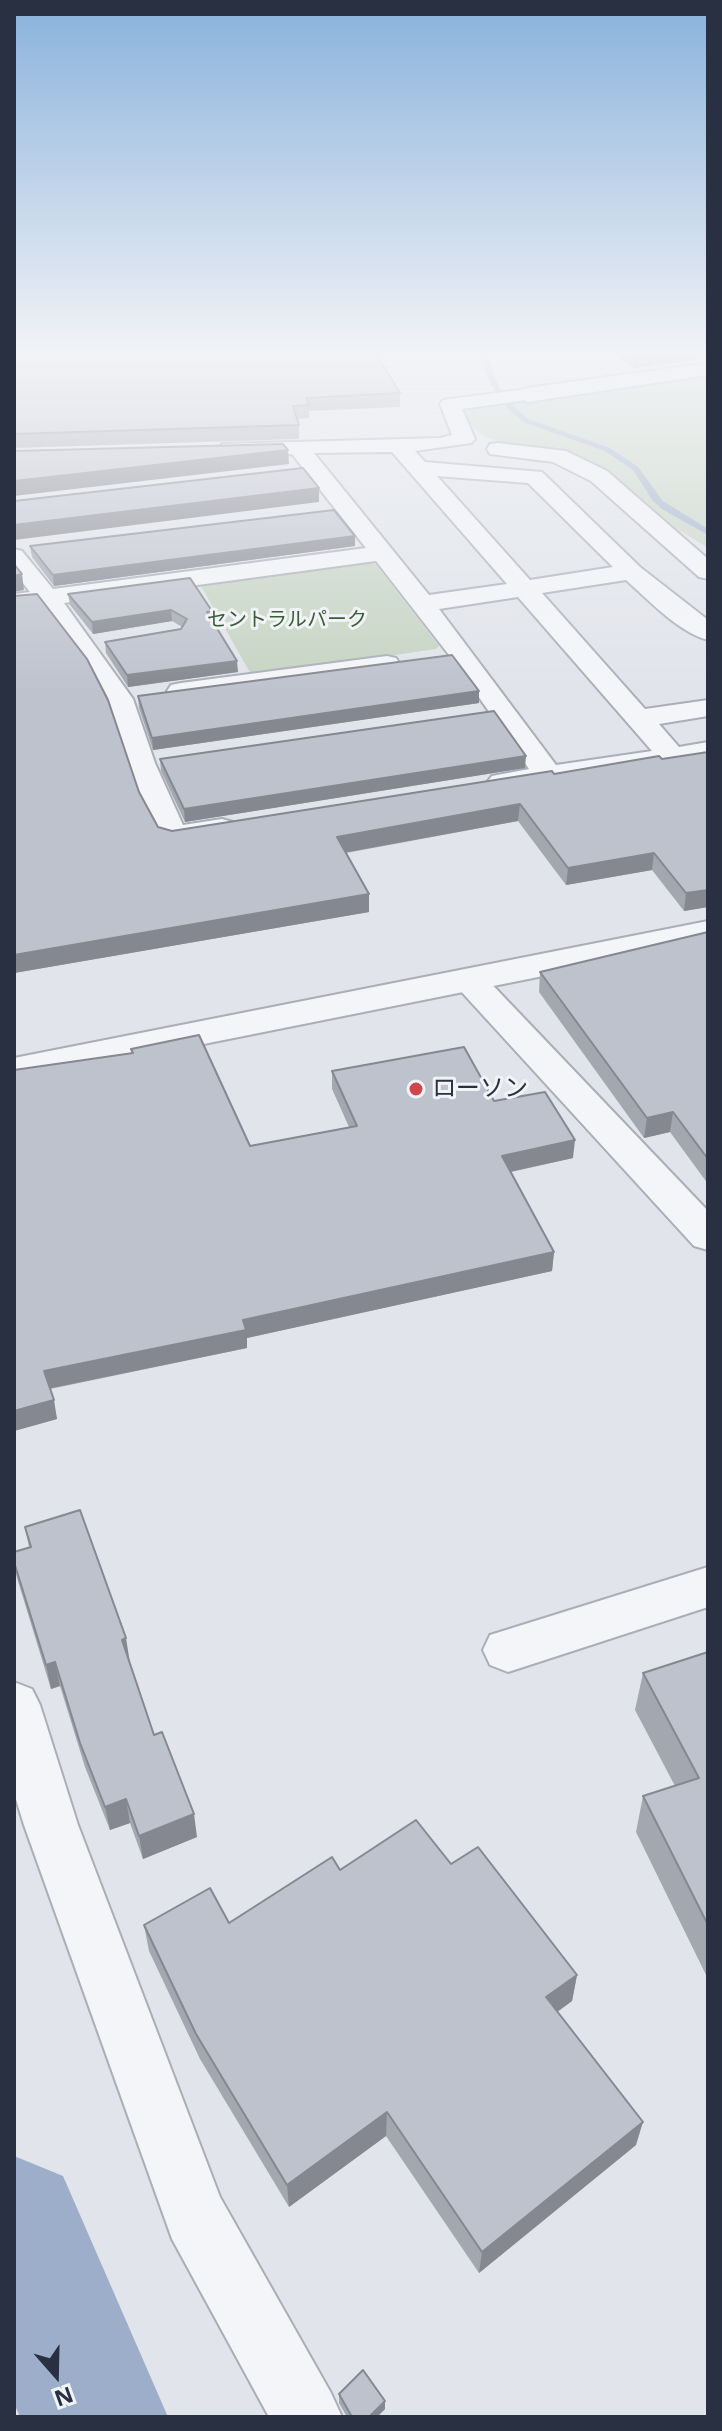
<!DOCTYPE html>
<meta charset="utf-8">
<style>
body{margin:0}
#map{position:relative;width:722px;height:2431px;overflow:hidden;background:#e1e4ea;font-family:"Open Sans",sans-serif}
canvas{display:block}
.frame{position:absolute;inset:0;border:16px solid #293041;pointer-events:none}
.north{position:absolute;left:16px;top:2335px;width:80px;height:80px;-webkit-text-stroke:6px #f1f3f7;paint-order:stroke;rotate:160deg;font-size:22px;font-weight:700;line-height:32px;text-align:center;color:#293041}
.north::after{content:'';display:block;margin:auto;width:28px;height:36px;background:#293041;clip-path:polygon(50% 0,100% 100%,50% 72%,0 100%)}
</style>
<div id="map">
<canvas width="722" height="2431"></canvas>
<div class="frame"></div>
<div class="north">N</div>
</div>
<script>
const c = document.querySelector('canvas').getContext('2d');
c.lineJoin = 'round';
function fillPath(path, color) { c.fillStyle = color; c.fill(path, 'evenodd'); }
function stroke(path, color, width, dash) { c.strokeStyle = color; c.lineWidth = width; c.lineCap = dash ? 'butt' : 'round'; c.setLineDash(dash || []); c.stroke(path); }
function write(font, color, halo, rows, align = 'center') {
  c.font = font + ' "Open Sans","Noto Sans JP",sans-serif'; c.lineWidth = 6; c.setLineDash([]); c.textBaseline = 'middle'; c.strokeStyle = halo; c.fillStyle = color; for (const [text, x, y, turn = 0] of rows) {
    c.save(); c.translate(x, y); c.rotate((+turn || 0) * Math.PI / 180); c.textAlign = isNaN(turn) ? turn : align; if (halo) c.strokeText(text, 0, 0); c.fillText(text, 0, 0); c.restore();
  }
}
const green = new Path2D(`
 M708,376v172c-15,-10 -32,-19 -47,-30 -33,-24 -47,-51 -89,-65 -36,-12 -94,1 -109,-42l40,-6 -12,-27 16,26z
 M363,561l13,4 63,81 -3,3 -184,27 -54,-95z`);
const stream = new Path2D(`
 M479,352h7l12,33 14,20 16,14 82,29 28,19 25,34 45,28v6l-46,-26 -9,-8 -20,-31 -28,-19 -82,-29 -16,-14 -16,-23z`);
const river = new Path2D(`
 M14,2156l49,20 105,241h-148l-6,-14z`);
const minor = new Path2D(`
 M527,389l10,6 -3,4 -72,10 13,30 -4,4 -56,8 10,11 117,10 98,95 68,53v20c-30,-8 -59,-40 -82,-60l-84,13 103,116 63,-9v16l-49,8 20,23 29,-5v18l-206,31 -10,-3 -5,-6 5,-6 37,-7 -76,-109 -77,-99 -312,42 69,96 22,64 28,62 39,-6 11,3 4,6 -4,6c-22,6 -49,14 -71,9 -30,-44 -35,-99 -57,-145 -17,-33 -42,-63 -65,-92l-26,4v-16l16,-2 -16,-20v-23l8,2 31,38 313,-41 -74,-94 -62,1 -8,-1 -3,-5 3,-5 218,-6 12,-3 -12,-31 3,-4zM392,452l115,132 -78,11 -115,-142zM437,476l91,7 85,84 -83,13zM518,597l134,154 -96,14 -117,-156z
 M498,443l68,8 41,20 101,88v20l-9,-2 -108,-96 -38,-19 -63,-8 -3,-5 3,-5z
 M387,656l9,2 4,6 -4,6 -215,29 -10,-2 -4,-6 4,-6 10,-2z
 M470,971l12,3 226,237v39l-14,-4 -236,-258 -5,-7 5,-7z
 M708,1567v40l-200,65 -18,-7 -7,-15 7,-15z
 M14,1682l18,7 8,16 38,120 142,372 111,196 11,24h-73l-97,-178 -148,-414 -10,-32z`);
const tertiary = new Path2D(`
 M708,363v12l-181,27 -11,-7 11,-7z
 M708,921v22l-694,139v-24z`);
const wall = new Path2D(`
 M14,352l386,41v14l-91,4v7l-12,1 2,6v14l-285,9z
 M612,352h96v6l-75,10z
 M355,536v10l-301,40 -22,-29 -2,-11z
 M68,594l144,17 1,10 25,51 -110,15 -22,-34 -1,-11 76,-13 1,-2 -10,-6 -79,13 -23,-29z
 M479,691v12l-326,47 -14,-42 -1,-12z
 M708,752v155l-24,4 -32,-41 -86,15 -48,-64 -172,32 23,41v18l-355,61 125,-181 19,35 14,4z
 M160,759l365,9 -340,54 -24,-51z
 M708,932v252l-38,-52 -26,6 -105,-146 1,-20z
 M131,1049l119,97 99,-19 -17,-38v-18l162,30 79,57 -62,14 43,80 -2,19 -305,67v10l-197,41 7,30 -43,12v-361l118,-17z
 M25,1527l104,135 25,73 43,102 -54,22 -13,-36 -20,7 -25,-63 -25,-81 -9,3 -34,-111 -3,-13v-13l15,-5z
 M708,1652v327l-72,-147 7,-36 32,-10 -40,-76 8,-37z
 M451,1864l126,111 -5,26 -15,11 79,133 -157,128 -93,-137 -97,71 -89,-148 -51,-108 -5,-26 85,-2 111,-53z
 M339,2394l46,7v8l-8,8h-30l-8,-14z`);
const shadedWall = new Path2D(`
 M671,352h37v6l-75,10 1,-11z
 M288,450l1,14 -275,32v-15z
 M319,488v14l-305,38v-15z
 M355,536v10l-301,40 -1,-11z
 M22,574l2,16 -10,2v-16z
 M171,610l1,11 -79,13 -1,-12z
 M237,661l1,11 -110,15 -1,-12z
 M479,691v12l-326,47 -1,-12z
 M526,756l-1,12 -340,54 -1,-13z
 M520,804l-2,17 -181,33v-17z
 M654,853l-2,17 -86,15 2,-17z
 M708,890v17l-24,4 2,-18z
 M369,894v18l-355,61v-18z
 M673,1112l-3,20 -26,6 3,-20z
 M575,1140l-2,18 -73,16 2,-18z
 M554,1252l-2,19 -305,67v10l-200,41 -3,-18 199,-51z
 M54,1400l3,19 -43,12v-20z
 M126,1638l4,25 -8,-23z
 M55,1662l5,24 -9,3 -5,-24z
 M126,1799l4,24 -20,7 -5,-23z
 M194,1814l3,23 -54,22 -4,-23z
 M577,1975l-5,26 -30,22 4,-26z
 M387,2112l-1,24 -97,71 -2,-22z
 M643,2122l-7,23 -157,128 3,-21z
 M385,2401v8l-8,8h-8z`);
const building = new Path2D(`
 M14,352h361l25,41 -94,5 3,7 -16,1 6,19 -285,9z
 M628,352h43l-37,5z
 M283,444l5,6 -274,31v-30z
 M303,468l16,20 -305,37v-24z
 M334,510l21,26 -302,39 -23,-29z
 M14,564l8,10 -8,2z
 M190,578l22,33 -5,1 30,49 -110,14 -22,-33 76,-13 6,-10 -16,-9 -79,12 -24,-28z
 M37,594l50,65 21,41 31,92 19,35 14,4 380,-60 2,3 105,-18 3,3 46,-7v138l-22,3 -32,-40 -86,15 -48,-64 -183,33 32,57 -355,61v-359z
 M452,655l27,36 -327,47 -14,-42z
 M494,711l32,45 -342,53 -24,-50z
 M708,932v227l-35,-47 -26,6 -107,-146z
 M199,1035l51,111 107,-20 -25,-55 132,-24 30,54 51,-9 30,48 -73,16 52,96 -311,68 3,10 -202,41 10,29 -40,11v-341l119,-17 -2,-4z
 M80,1510l46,128 -4,2 32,95 8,-3 32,82 -55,22 -13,-37 -21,8 -25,-64 -25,-81 -9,3 -32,-103v-10l17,-5 -6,-20z
 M708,1652v273l-65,-129 56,-18 -56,-105z
 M416,1820l35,44 27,-17 99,128 -31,22 97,125 -161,130 -95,-140 -100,73 -91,-151 -52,-109 66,-37 19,35 103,-66 8,13z
 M363,2370l22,31 -16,16h-17l-13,-23z`);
const markers = [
 [416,1089,8,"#ce474e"]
];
const farParknames = [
 ["セントラルパーク",287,620]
];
const poiNames = [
 ["ローソン",432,1089]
];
fillPath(green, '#c5d4c2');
fillPath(stream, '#9caeca');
fillPath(river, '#9caeca');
stroke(minor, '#aaaeb7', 4);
stroke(tertiary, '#aaaeb7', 4);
fillPath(minor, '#f4f5f8');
fillPath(tertiary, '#f4f5f8');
fillPath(wall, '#a3a7b0');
fillPath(shadedWall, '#858890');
fillPath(building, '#bec2cd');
stroke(building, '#858890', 2);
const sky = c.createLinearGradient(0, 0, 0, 693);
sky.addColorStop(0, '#89b2dc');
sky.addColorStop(0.51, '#f2f3f6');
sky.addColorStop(1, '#f2f3f600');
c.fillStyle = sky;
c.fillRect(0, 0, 722, 693);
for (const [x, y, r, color] of markers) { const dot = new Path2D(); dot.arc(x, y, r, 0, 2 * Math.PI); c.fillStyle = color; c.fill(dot); stroke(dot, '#f1f3f7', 3); }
write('20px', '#3a5d37', '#f1f3f7', farParknames);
write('24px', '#293041', '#f1f3f7', poiNames, 'left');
</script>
